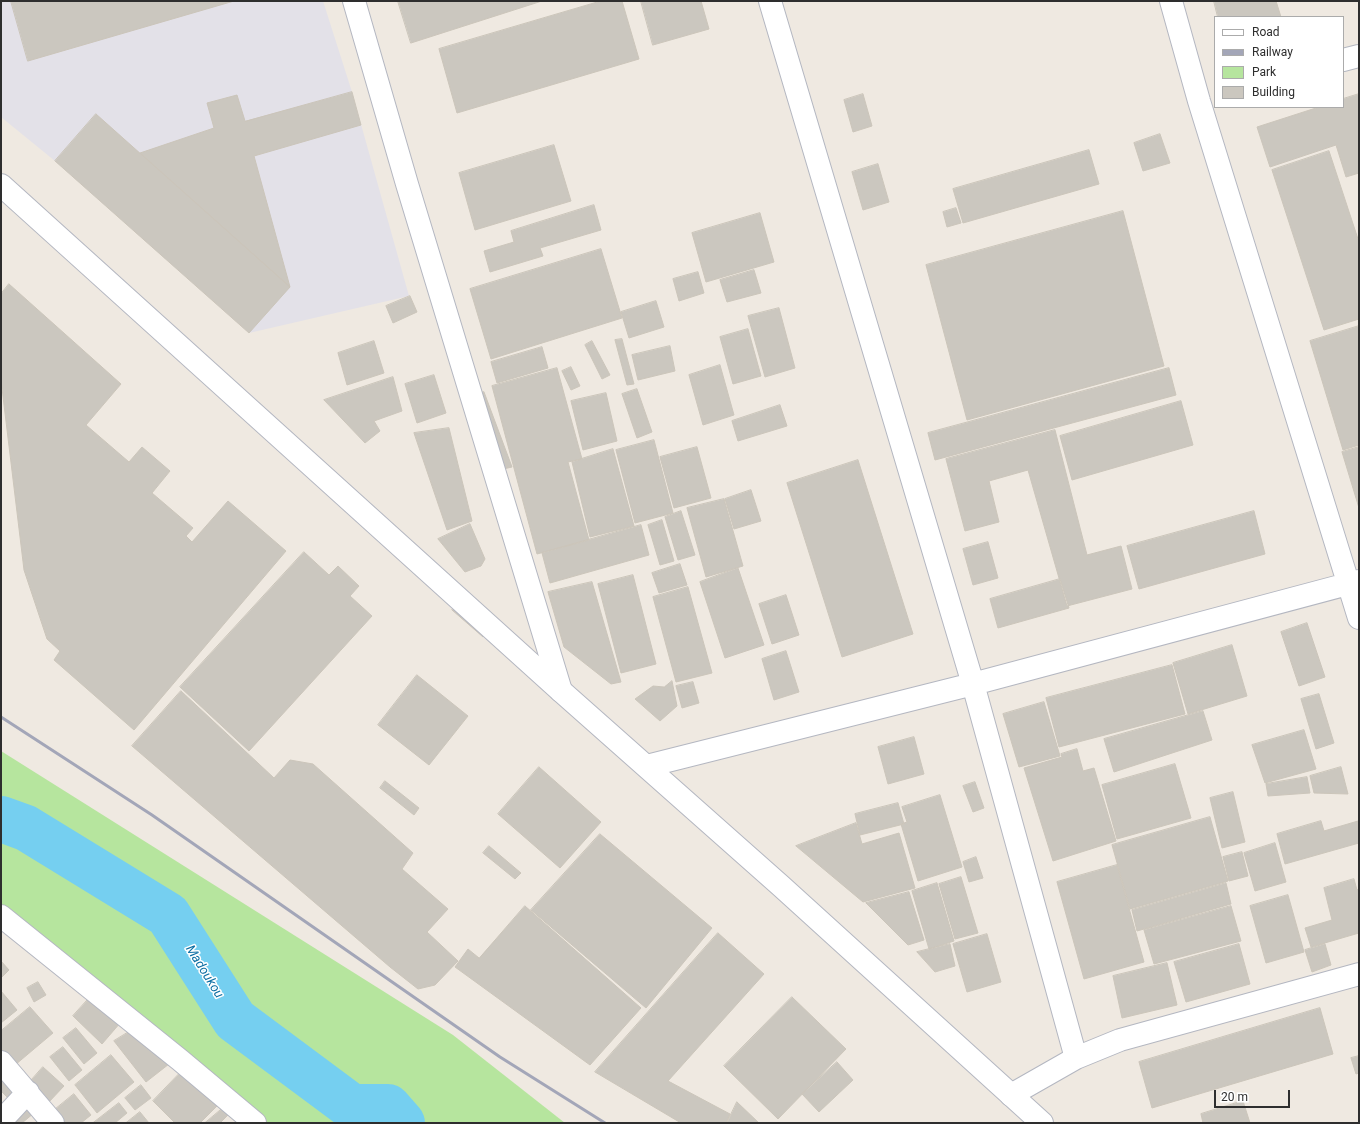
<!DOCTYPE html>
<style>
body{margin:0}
#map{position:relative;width:1360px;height:1124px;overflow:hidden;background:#efe9e1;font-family:Roboto,sans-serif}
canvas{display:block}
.frame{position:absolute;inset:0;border:2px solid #2e2e2e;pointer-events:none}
.legend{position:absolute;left:1214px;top:16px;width:130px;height:92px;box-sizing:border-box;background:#fff;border:1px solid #ababab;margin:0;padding:5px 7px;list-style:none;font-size:12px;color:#2e2e2e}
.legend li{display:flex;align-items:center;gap:8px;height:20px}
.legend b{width:20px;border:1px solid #ababab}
.scale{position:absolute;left:1214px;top:1090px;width:76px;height:18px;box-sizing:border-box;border:2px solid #2e2e2e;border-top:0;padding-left:5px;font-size:12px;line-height:14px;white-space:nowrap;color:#2e2e2e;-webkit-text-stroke:3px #fff;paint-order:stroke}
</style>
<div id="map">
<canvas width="1360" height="1124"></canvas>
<div class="frame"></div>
<ul class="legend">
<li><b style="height:5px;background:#fff"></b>Road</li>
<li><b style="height:5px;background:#a3a6b8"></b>Railway</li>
<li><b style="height:11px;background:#b6e59e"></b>Park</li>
<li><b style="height:11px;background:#cbc7bf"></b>Building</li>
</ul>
<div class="scale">20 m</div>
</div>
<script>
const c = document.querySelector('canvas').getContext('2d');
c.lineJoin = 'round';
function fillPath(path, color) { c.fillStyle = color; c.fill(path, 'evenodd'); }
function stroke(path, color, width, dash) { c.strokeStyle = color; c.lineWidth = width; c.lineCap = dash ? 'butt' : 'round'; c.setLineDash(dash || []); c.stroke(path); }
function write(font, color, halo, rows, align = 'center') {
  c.font = font + ' Roboto,sans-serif'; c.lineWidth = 3; c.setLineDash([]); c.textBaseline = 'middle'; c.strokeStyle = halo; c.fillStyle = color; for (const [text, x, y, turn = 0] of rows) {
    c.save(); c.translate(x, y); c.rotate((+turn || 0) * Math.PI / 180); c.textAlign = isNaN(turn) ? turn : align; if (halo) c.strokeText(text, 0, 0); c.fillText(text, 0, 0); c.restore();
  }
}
const industrial = new Path2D(`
 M1,1h322l29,91 57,204 -160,37 -194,-172 -54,-44z`);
const green = new Path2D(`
 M1,751l452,284 112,88h-309l-255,-208z`);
const river = new Path2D(`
 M1,819l25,9 142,87 67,105 117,87h36l14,16`);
const building = new Path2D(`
 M11,1h223l-206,60z
 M398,1h144l-131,42z
 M601,1h21l17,58 -182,54 -18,-64z
 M641,1h60l8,28 -56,16z
 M1214,1h62l5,16h-63z
 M352,92l9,33 -107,31 36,131 -150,-134 74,-25 -7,-25 30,-8 8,26z
 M863,94l9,32 -19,6 -9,-32z
 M1359,94v79l-13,4 -10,-32 -66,22 -13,-40 62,-20h24v-8z
 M96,114l194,173 -41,46 -194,-172z
 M1160,134l10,29 -27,8 -9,-28z
 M554,145l17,56 -96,29 -16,-57z
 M1089,150l10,34 -136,39 -10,-34z
 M1329,151l30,91v77l-35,11 -52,-160z
 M878,164l11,38 -26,8 -11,-38z
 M594,205l7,25 -61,18 3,8 -53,16 -6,-21 30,-9 -3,-11z
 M956,208l5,15 -14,4 -4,-15z
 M1123,211l41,155 -197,54 -41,-155z
 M760,213l14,49 -68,20 -14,-49z
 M601,249l21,69 -131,41 -21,-70z
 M754,270l7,23 -34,9 -7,-22z
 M698,272l6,21 -25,8 -6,-22z
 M9,284l112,100 -35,41 43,37 13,-15 28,24 -18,22 41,35 -7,8 6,6 36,-41 58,50 -152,179 -80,-70 6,-9 -13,-12 -23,-69 -23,-190v-86z
 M410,296l7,16 -24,11 -7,-17z
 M656,301l8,26 -35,11 -8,-26z
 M779,308l16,60 -30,9 -17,-61z
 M1359,326v119l-16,5 -33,-109z
 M748,329l13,47 -28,8 -13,-47z
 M622,339l12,45 -7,1 -12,-45z
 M374,341l10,32 -37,12 -9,-32z
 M592,341l18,34 -8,4 -17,-34z
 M670,346l5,25 -37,9 -6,-25z
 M542,347l6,21 -51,15 -6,-21z
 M720,365l14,50 -31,10 -14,-50z
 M571,367l9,19 -9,4 -9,-19z
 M557,368l25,91 -14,3 21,78 -52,14 -45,-168z
 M1169,368l7,27 -241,65 -7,-27z
 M434,375l12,38 -29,10 -12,-39z
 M393,377l9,34 -28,10 6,10 -15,12 -41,-43z
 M637,389l15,43 -15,6 -15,-44z
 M484,392l28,75 -13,3 -25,-75z
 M606,393l11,48 -34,9 -12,-49z
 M1181,401l12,44 -121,35 -12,-44z
 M780,405l7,21 -49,15 -6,-20z
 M449,428l23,93 -25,9 -33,-97z
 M1055,430l32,125 34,-9 11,43 -65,17 -39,-136 -39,11 10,41 -34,9 -19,-72z
 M654,440l19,73 -38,10 -19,-73z
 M697,447l14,51 -37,10 -14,-51z
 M1359,447v61l-17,-56z
 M613,449l21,77 -44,11 -18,-75z
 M858,460l55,174 -71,23 -55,-174z
 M751,490l10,31 -27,8 -9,-30z
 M724,499l19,67 -37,11 -19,-69z
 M681,511l14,44 -17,5 -13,-43z
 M1254,511l11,43 -126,35 -12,-43z
 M662,520l12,41 -14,4 -12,-40z
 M470,524l15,35 -4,7 -16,6 -27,-33z
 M641,525l8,30 -99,28 -8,-30z
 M988,542l10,36 -25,7 -10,-36z
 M304,552l25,23 9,-9 21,20 -9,10 22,20 -123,135 -69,-64z
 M680,564l7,21 -28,8 -7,-20z
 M738,568l26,77 -39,13 -25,-76z
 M633,575l23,89 -35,9 -23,-89z
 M1060,579l9,29 -71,20 -8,-29z
 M592,582l29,100 -10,2 -47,-37 -16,-55z
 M688,587l24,86 -36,9 -23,-85z
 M786,595l13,40 -27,9 -13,-40z
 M458,604l31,27 -6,6 -31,-27z
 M1307,623l18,54 -26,9 -18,-54z
 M1232,645l15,51 -59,18 -15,-51z
 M786,651l13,41 -25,8 -12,-41z
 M1172,665l13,49 -126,33 -13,-49z
 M417,675l51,41 -39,49 -51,-40z
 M672,681l5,25 -17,15 -25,-22 18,-13 11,1z
 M693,682l6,21 -17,5 -6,-22z
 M181,691l93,87 16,-18 23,4 100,89 -11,16 46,40 -21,23 31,29 -23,24 -17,4 -28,-22 -258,-221z
 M1319,694l15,49 -18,6 -15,-50z
 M1044,702l16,54 -41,11 -16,-53z
 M1203,711l9,29 -98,32 -10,-33z
 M1304,730l12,39 -51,14 -13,-38z
 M914,737l10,37 -36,10 -10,-37z
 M1077,749l6,22 11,-3 22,73 -63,20 -29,-93 38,-11 -1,-3z
 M1175,764l16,54 -74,21 -15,-54z
 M539,767l62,55 -41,46 -62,-54z
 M1341,767l7,27 -34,-1 -4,-17z
 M1307,777l3,16 -42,3 -2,-12z
 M385,781l34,27 -5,7 -34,-27z
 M975,782l9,26 -11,4 -10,-26z
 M1233,792l12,50 -23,6 -12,-50z
 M940,795l22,72 -44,14 -17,-57 6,-2 -5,-15z
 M898,803l6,21 -44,11 -5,-21z
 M1210,817l18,64 -98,28 -18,-64z
 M1321,821l3,10 34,-10 1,22 -74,21 -8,-30z
 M856,823l6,21 37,-11 16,55 -52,14 -67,-56z
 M600,834l112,94 -66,80 -115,-98z
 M1275,843l11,39 -31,9 -11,-38z
 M489,846l32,27 -6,6 -32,-26z
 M1242,852l6,24 -19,5 -6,-24z
 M976,857l7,21 -14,4 -6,-20z
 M1117,865l27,97 -60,17 -27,-97z
 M961,877l17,56 -23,6 -16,-55z
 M1354,879l3,11 2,-1v44l-48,14 -6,-19 27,-8 -8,-32z
 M937,883l17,58 -25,8 -17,-58z
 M1226,883l5,21 -94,27 -5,-21z
 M909,892l15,48 -16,5 -42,-42z
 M1288,895l16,57 -38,11 -16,-57z
 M525,906l116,102 -51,57 -135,-98 13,-18 11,9z
 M1231,906l10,35 -87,23 -10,-34z
 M718,933l46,41 -96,107 62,33 -4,9h-45l-86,-51z
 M987,934l14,48 -34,10 -14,-48z
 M950,944l5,22 -20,6 -18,-20z
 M1239,944l11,40 -64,18 -12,-40z
 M1325,944l6,21 -19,7 -7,-22z
 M1,961l8,9 -8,8z
 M1167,963l10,42 -55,13 -9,-42z
 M38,982l8,13 -12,7 -7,-14z
 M1,991l16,19 -16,13z
 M92,995l29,27 -19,22 -29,-28z
 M792,997l54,52 -68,70 -54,-53z
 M30,1007l23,26 -38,32 -14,-17v-17z
 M1320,1008l13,46 -181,54 -13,-46z
 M76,1028l21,25 -13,11 -21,-26z
 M132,1030l37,34 -23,18 -32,-41z
 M63,1047l19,23 -13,11 -19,-24z
 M111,1055l23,27 -37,31 -22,-28z
 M1359,1056v17l-3,1 -5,-16z
 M837,1062l16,18 -34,32 -17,-18z
 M43,1067l21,19 -16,17 -20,-19z
 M1,1069l21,21 -11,11 -10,-10z
 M181,1072l36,34 -17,17h-25l-22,-22z
 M141,1085l10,13 -16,12 -10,-12z
 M74,1094l17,21 -10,8h-20l-9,-11z
 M24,1101l10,12 -12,10h-20z
 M1243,1101l7,22h-47l-2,-9z
 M737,1102l22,21h-32z
 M119,1103l8,10 -12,10h-22z
 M223,1108l5,7 -8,8h-15z
 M140,1112l9,11h-23z`);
const minor = new Path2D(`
 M354,1l53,183 154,507
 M770,1l203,683 103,374
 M1171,1l28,100 160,517
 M1343,60l16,-4
 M647,766l326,-82 386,-103
 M1,916l179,144 75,63
 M1,1062l52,61
 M1011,1095l65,-37 44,-18 239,-66
 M1,1121l27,-29`);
const tertiary = new Path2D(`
 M1,185l560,506 220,195 261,237`);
const rail = new Path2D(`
 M1,717l151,98 348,242 105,66`);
const waterNames = [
 ["Madoukou",204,972,58]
];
fillPath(industrial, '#e3e1e8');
fillPath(green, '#b6e59e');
stroke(river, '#75cff0', 46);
fillPath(building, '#cbc7bf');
stroke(building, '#cbc5ba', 1);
stroke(minor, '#b4b7c1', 24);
stroke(tertiary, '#b4b7c1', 24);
stroke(minor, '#fff', 22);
stroke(tertiary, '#fff', 22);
stroke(rail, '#a3a6b8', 3);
write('italic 13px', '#0d6fa3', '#fff', waterNames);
</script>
